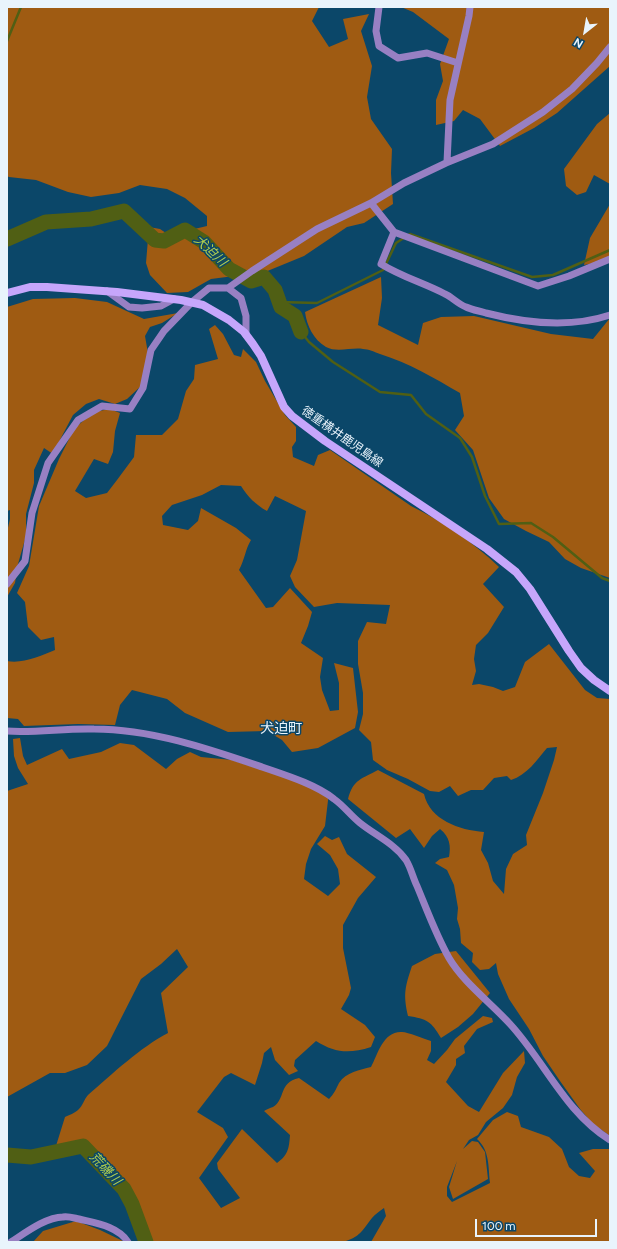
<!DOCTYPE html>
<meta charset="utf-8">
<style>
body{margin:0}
#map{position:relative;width:617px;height:1249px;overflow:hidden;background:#0b4769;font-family:Figtree,sans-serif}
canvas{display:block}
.frame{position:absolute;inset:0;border:8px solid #e9f4fc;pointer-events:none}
.north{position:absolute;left:565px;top:12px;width:40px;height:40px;-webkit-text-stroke:3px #0b4769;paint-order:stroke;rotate:211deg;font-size:11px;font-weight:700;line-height:16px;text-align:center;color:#e9f4fc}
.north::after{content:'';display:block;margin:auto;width:14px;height:18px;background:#e9f4fc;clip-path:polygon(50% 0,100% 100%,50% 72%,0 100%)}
.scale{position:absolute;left:475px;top:1219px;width:122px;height:18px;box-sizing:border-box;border:2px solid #e9f4fc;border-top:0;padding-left:5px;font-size:12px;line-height:14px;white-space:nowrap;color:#e9f4fc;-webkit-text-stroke:3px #0b4769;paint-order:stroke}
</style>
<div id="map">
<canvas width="617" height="1249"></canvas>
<div class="frame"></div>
<div class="north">N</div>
<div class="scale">100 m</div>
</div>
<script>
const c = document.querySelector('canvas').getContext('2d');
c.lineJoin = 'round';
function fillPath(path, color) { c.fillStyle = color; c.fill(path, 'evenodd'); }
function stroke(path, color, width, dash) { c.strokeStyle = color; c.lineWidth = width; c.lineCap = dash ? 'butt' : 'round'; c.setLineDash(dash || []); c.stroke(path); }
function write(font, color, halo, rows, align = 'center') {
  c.font = font + ' Figtree,"Noto Sans JP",sans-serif'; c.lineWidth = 3; c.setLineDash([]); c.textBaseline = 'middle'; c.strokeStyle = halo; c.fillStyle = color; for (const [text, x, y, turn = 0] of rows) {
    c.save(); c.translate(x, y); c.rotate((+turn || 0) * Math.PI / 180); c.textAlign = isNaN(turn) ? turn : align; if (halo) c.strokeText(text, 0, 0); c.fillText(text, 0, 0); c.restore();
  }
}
const green = new Path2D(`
 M7,7h312l-7,14 17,26 19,-8 -5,-20 26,-5 -8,17 11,35 -5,31 4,22 21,30 -1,24 2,31 -29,19 -17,4 -43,29 -39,16 -54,7 -23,13 -21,1 -17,-18 -4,-12 3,-36 11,2 9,6 38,-9v-10l-22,-18 -18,-9 -27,-4 -21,8 -28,4 -23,-5 -32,-12 -27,-3 -2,-1z
 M401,7h209v59l-53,47 -23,15 -34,18 -20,-27 -17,-9 -9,11 -18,4v-25l7,-19 -3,-17 9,-25 -36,-27z
 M610,113v71l-16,-9 -8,17 -9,3 -11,-9 -2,-17 33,-45z
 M610,204v56l-26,5 6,-27z
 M381,277l1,21 -4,27 40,20 5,-22 18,-6 33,-1 77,18 42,5 17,-21v260l-29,-10 -16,-9 -16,-17 -23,-11 -22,-12 -15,-21 -16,-48 -18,-20 9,-14 -4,-23c-26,-15 -51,-30 -80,-39 -5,-2 -12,-5 -17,-5 -11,-2 -26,4 -37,-2 -13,-8 -19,-21 -21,-35z
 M75,298l32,4 37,17 34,-6 -16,10 -12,4 -5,9 5,29 -9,21 -14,13 -12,5 -16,-5 -13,5 -13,11 -10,19 -10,20 -9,-6 -10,22v13l-8,31v22l-8,28 -3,19 -8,14v-65l3,-13v-9l-3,1v-204l26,-8z
 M215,325l8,9 11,21 7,2 2,-8 13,13 9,19 20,34 11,12v14l-4,6 1,10 21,9 4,-11 12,-5 81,56c31,15 63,37 88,61l-16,17 21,23 -16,26 -12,12 -2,14 2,12 -4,14 7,-1 14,3 10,4 12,-4 10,-25 24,-18 36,46 12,8 13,1v437l-18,-13 -12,-14 -20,-28 -17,-25 -14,-27 -20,-30 -11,-25 -2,-11 -7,6 -9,1 -8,-8 1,-9 -12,-10 -1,-14 -3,-10 1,-11 -4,-23 -7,-15 -12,-7 5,-4 9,-2c2,-11 1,-20 -9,-28l-8,7 -8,12 -14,-19 -14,9 -48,-39c5,-20 14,-20 30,-29l46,24c6,26 35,36 60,38l-3,18 7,13 5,18 11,13 2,-25 7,-15 14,-9 -1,-10 17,-42 11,-33 3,-13 -10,1c-10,12 -20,27 -36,32l-4,-4 -13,2 -11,12h-12l-13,6 -8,-10 -11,6 -9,-1 -22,-12 -21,-9 -14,-10 -2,-18 -12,-12 4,-16v-21l-5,-29v-23l9,-19 19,2 4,-19 -53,-2 -23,4 -19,-20 -5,-11 7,-16 9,-49 -31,-15 -8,15c-11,-6 -19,-14 -26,-25l-20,-1 -19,10 -30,10 -10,11 1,9 25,5 10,-9 3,-13 35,20 15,12c-6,10 -6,19 -12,30l27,38 7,-1 17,-19 22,24 -4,14 -7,17 22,15 -3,19 2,13 8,21 9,-1v-27l-5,-20 19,5 5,44 -3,16 -37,20 -26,4 -10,-12 -15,-9 -39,1 -43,-19 -18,-14 -35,-9 -12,15 -5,20 -37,-1 -54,2 -6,-7 -11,-1v-57c16,3 33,-5 48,-11l-1,-13 -13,3 -13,-13 -3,-25 -8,-9 12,-27 10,-60 20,-47 15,-30 19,-17 17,-3 10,4 -5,18 -2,21 -5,12 -14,-5 -19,32 11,7 21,-5 10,-13 17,-23 2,-22h26l16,-16 8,-28 8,-12 1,-14 23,-6 -9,-30z
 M20,738l3,18 4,9 35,-16 7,10 32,-7 19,-9 14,2 32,24 11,-10 13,-7 11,5 31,3 97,32 -4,34 -14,23 -5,15 -2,15 24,17 12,-12 -2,-15 -8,-14 -13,-11 8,-8 7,4 7,-3 8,17 29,23 -18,21 -15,27v23l8,40 -2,7 -8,14 24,16 10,12 -4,10c-22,7 -36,6 -55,-6l-21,19 -1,6 4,5 -9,4 -14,-15 -4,-13 -7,6 -2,10 -7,22 -24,-12 -7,4 -27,35 26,16 5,9 -29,41 22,30 19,-10 -22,-29 -1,-6 25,-34 35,34c11,-8 12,-14 13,-28l-26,-24c3,-2 6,-3 9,-4 13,-8 5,-24 26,-29l30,21c5,-5 7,-10 10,-16 7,-11 21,-13 32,-16 7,-13 12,-36 31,-35 6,0 22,7 29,9v10l-4,9 7,4 13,-14 8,-11 28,-23 9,2 1,4 -16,7 -13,17 1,7 -9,6v6l-10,17 22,24 11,6 24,-39 21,-22 1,12 -8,14 -5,18 -9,13 -17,14 -8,13 -9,5 -6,9 9,-8 6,1 7,10 3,27 -35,20 -4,-12 8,-26 -10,26v9l5,6 38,-19c-2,-17 0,-32 -13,-44l16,-19 14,-8 11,4 3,11 28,10 13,12 7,18 10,9 11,2 5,-7 -16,-18 14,-4h17v93h-239l15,-26 -2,-8c-4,3 -9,6 -12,10 -10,13 -12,19 -29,24h-191l-12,-36 -19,-15 -7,-20 -11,-6 -12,-16 -16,3 -20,-3 10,-32c4,-2 10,-4 13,-7 5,-4 6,-11 10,-15 24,-21 53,-48 80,-62l-7,-40 27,-26 -11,-18 -16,15 -20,15 -34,67 -20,19 -22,8h-15l-43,24v-306l21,-7 -10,-16 -4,-12 -1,-17z
 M456,951l34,42 -17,21 -15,13 -17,11c-10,-17 -14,-19 -33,-22 -5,-22 -3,-29 4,-50l23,-12z
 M76,1221l24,9 25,12h-92l10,-11z`);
const stream = new Path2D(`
 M7,41l14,-34
 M279,302l38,1 66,-33 13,-27 14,-9 122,43 21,-2 57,-25
 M301,332l8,10 24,20 47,30 31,3 15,19 34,24 12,19 13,39 14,28 32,-1 22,14 49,41 8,3`);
const river = new Path2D(`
 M7,239l39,-17 45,-3 33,-8 31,29 9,1 21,-11 19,12 25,27 22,12 13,-4 11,13 6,17 14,9 6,16
 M7,1155l24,2 52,-11 41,43 8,15 14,38`);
const minor = new Path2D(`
 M379,7l-3,24 3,15 19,12 29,-5 31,10
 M447,162l3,-62 19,-84 1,-9
 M371,203l23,29 -13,32c21,13 43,19 64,30 7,3 13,10 21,13 6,3 14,4 20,6 39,10 85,15 124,2
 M394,232l144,54 31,-10 41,-17
 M228,288l13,10 5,18v19
 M107,291l22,16 13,1 19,-2 13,-7
 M7,584l18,-23 7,-48 16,-50 30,-43 24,-14 28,3 13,-21 8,-38 13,-19 28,-29 17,-14h19l24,-17 65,-42 54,-26 33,-20 42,-20 47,-19 50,-32 29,-23 25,-26 13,-16
 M7,731c29,2 58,-3 87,-2 57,0 115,20 168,38 23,8 53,17 72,32 10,7 17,17 26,24 15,12 35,21 46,37 5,8 7,18 11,26 10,24 19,49 32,72 14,24 42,45 61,66 35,38 55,88 100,116
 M11,1242c14,-9 35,-25 52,-25 5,-1 11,1 16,2 16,4 39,7 49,23`);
const secondary = new Path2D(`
 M7,293l23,-6h17l70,5 64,8 22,5 26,15 15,12 9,12 8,12 23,51 8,9 33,25 162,108 29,23 14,17 39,62 12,17 13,12 16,11`);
const streetNames = [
 ["徳重横井鹿児島線",342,437,35]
];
const waterNames = [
 ["犬迫川",210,251,43],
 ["荒磯川",105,1169,47]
];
const quarterNames = [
 ["犬迫町",281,729]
];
fillPath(green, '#9f5b12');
stroke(stream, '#505f14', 2.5);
stroke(river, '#505f14', 15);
stroke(minor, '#9880c3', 7);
stroke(secondary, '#c6a6fb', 8);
write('12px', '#e9f4fc', '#0b4769', streetNames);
write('italic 13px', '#b2ce4e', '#0b4769', waterNames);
write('14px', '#e9f4fc', '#0b4769', quarterNames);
</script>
